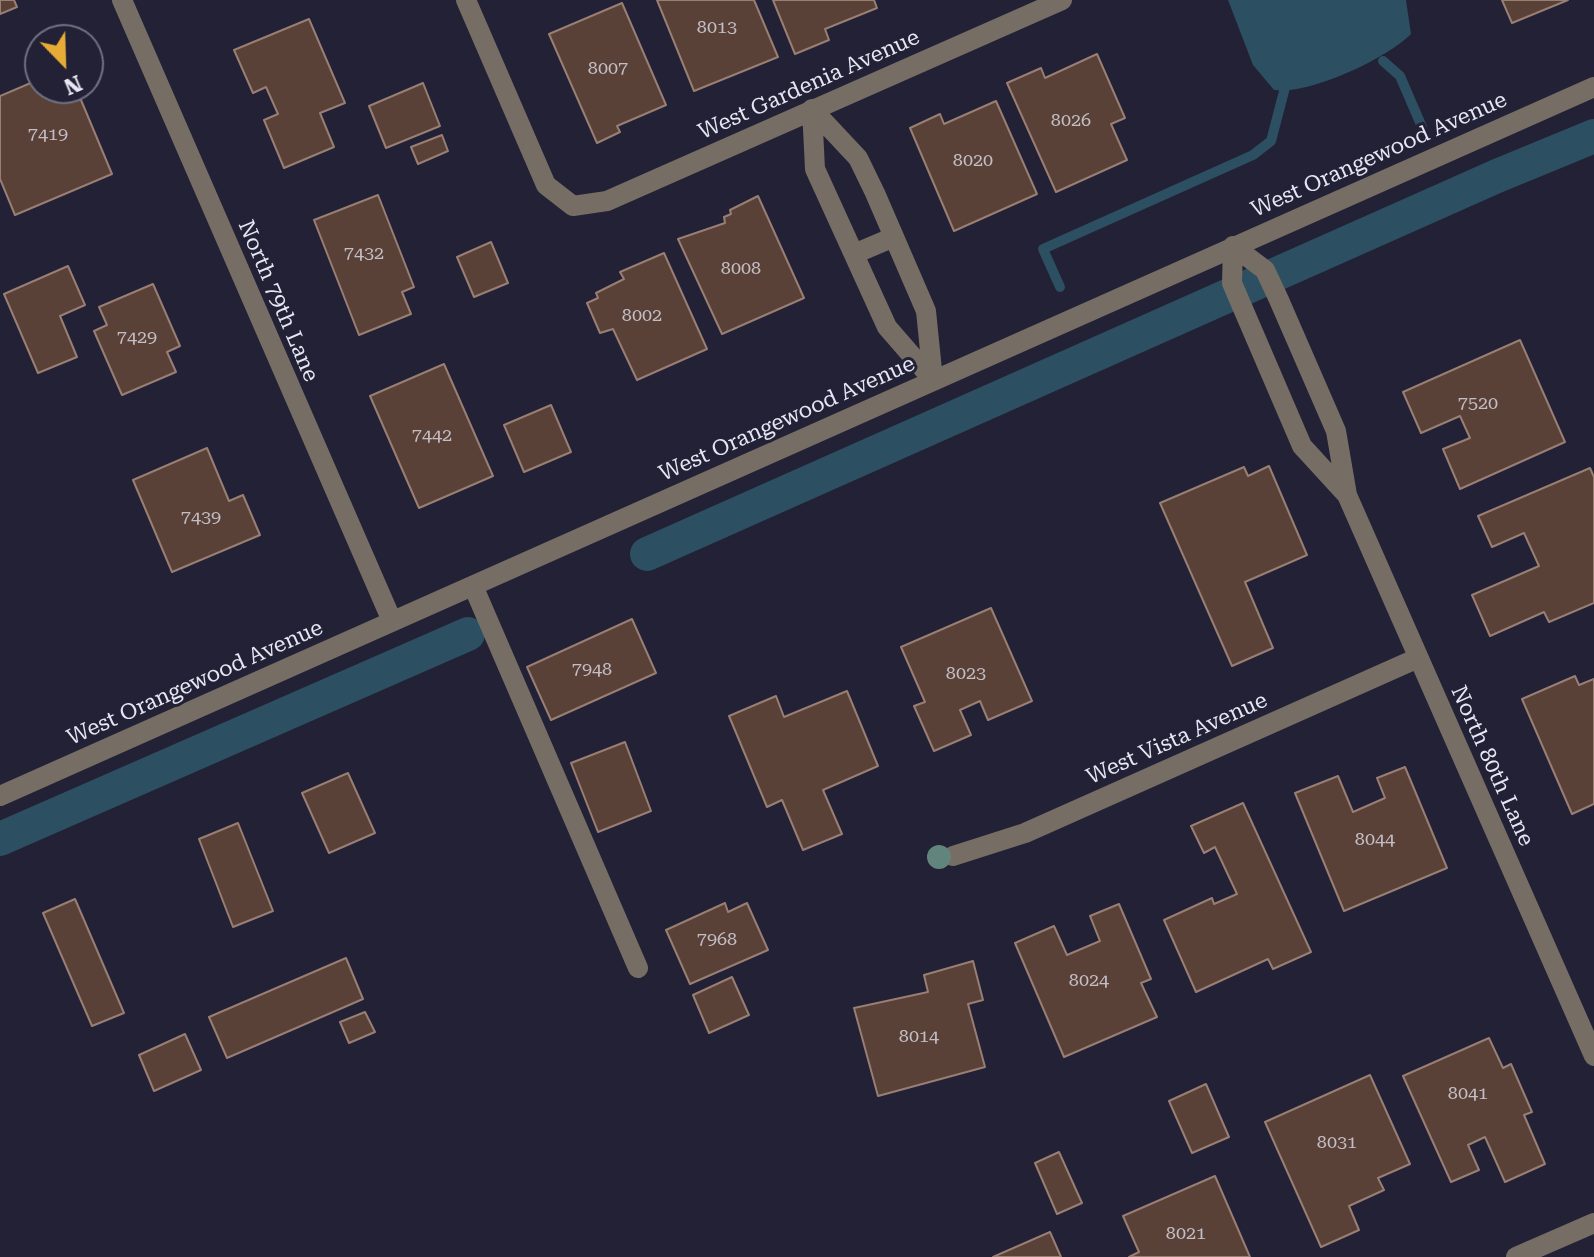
<!DOCTYPE html>
<style>
body{margin:0}
#map{position:relative;width:1594px;height:1257px;overflow:hidden;background:#222135;font-family:"Roboto Serif",serif}
canvas{display:block}
.north{position:absolute;left:24px;top:24px;width:80px;height:80px;box-sizing:border-box;background:#222135;border:2px solid #707081;border-radius:50%;rotate:157deg;font-size:22px;font-weight:700;line-height:32px;text-align:center;color:#e6e6f4}
.north::after{content:'';display:block;margin:auto;width:28px;height:36px;background:#e6ac36;clip-path:polygon(50% 0,100% 100%,50% 72%,0 100%)}
</style>
<div id="map">
<canvas width="1594" height="1257"></canvas>
<div class="north">N</div>
</div>
<script>
const c = document.querySelector('canvas').getContext('2d');
c.lineJoin = 'round';
function fillPath(path, color) { c.fillStyle = color; c.fill(path, 'evenodd'); }
function stroke(path, color, width, dash) { c.strokeStyle = color; c.lineWidth = width; c.lineCap = dash ? 'butt' : 'round'; c.setLineDash(dash || []); c.stroke(path); }
function write(font, color, halo, rows, align = 'center') {
  c.font = font + ' "Roboto Serif",serif'; c.lineWidth = 6; c.setLineDash([]); c.textBaseline = 'middle'; c.strokeStyle = halo; c.fillStyle = color; for (const [text, x, y, turn = 0] of rows) {
    c.save(); c.translate(x, y); c.rotate((+turn || 0) * Math.PI / 180); c.textAlign = isNaN(turn) ? turn : align; if (halo) c.strokeText(text, 0, 0); c.fillText(text, 0, 0); c.restore();
  }
}
const water = new Path2D(`
 M1228,0h178l5,34c-25,25 -102,61 -137,56l-21,-25z`);
const stream = new Path2D(`
 M1383,61l17,15 22,51
 M1060,287l-17,-38 210,-94 18,-14 16,-61`);
const canal = new Path2D(`
 M647,554l850,-378 97,-40
 M0,839l468,-205`);
const building = new Path2D(`
 M0,0h14l3,7 -17,7z
 M657,0h97l24,57 -84,34z
 M773,0h101l3,8 -52,21 4,11 -34,14z
 M1502,0h66l-56,23z
 M622,3l44,102 -49,21 3,6 -23,11 -48,-109z
 M309,19l36,84 -25,10 14,34 -50,21 -20,-48 14,-6 -12,-27 -13,6 -19,-43z
 M1097,54l28,64 -14,6 16,36 -71,32 -49,-109 34,-15 4,10z
 M40,79v9h36l36,86 -97,41 -15,-36v-83z
 M423,83l17,43 -54,22 -17,-42z
 M996,101l41,93 -83,37 -44,-103 30,-14 4,10z
 M442,135l6,16 -30,13 -7,-17z
 M378,195l36,92 -12,5 9,22 -52,21 -45,-115z
 M758,196l46,102 -82,36 -44,-95 47,-16 -1,-6 7,-3 -1,-4z
 M491,242l17,41 -34,14 -17,-40z
 M664,253l43,96 -70,31 -24,-51 -13,4 -13,-30 11,-5 -2,-5 28,-14 -4,-7z
 M68,266l17,39 -25,11 17,41 -39,16 -34,-79z
 M153,284l27,62 -13,6 9,20 -54,23 -28,-64 13,-6 -8,-18z
 M1520,340l45,102 -105,47 -17,-40 27,-11 -10,-22 -39,17 -18,-41z
 M444,364l49,112 -74,32 -49,-112z
 M551,405l20,47 -47,20 -20,-47z
 M207,448l22,53 14,-6 17,40 -88,37 -39,-92z
 M1269,466l38,89 -62,27 28,66 -41,18 -72,-163 84,-36 4,9z
 M1590,468l4,9v126l-45,19 -5,-10 -54,24 -18,-41 67,-29 -15,-33 -32,14 -14,-31z
 M991,608l41,93 -44,19 -8,-19 -20,9 11,25 -37,16 -20,-45 11,-4 -24,-55z
 M632,619l24,54 -105,47 -24,-53z
 M1575,676l4,9 15,-6v125l-22,10 -50,-115z
 M847,691l31,75 -55,24 19,44 -39,16 -21,-50 -15,7 -38,-91 47,-20 8,21z
 M625,742l26,69 -53,21 -27,-69z
 M1405,767l42,101 -103,43 -49,-118 43,-17 15,36 32,-14 -8,-20z
 M348,773l27,60 -46,20 -27,-60z
 M1243,803l68,149 -38,17 -5,-10 -72,33 -32,-72 48,-22 2,6 23,-10 -22,-47 -11,6 -13,-27z
 M238,823l35,88 -40,16 -34,-88z
 M75,899l49,114 -32,13 -49,-113z
 M725,903l3,9 19,-9 21,47 -78,34 -24,-54z
 M1119,904l32,75 -10,4 16,34 -93,40 -49,-114 39,-17 13,29 33,-14 -10,-25z
 M346,958l17,41 -136,59 -18,-41z
 M973,961l10,39 -15,4 17,63 -107,29 -24,-88 74,-16 -4,-17z
 M732,977l17,38 -40,18 -16,-38z
 M365,1012l10,20 -26,11 -9,-21z
 M185,1034l16,36 -47,21 -15,-36z
 M1489,1038l14,30 8,-4 21,48 -8,3 21,49 -40,18 -20,-45 -17,8 11,25 -28,12 -48,-106z
 M1370,1075l40,89 -32,14 6,12 -35,16 10,24 -38,17 -56,-125z
 M1206,1084l23,53 -37,16 -23,-52z
 M1059,1152l23,51 -25,11 -22,-51z
 M1215,1176l35,81h-121l10,-5 -16,-36z
 M1050,1232l11,25h-68z`);
const minor = new Path2D(`
 M122,0l270,621
 M466,0l80,185 27,21 34,-5 455,-201
 M812,109l46,49 17,35 51,118 7,69
 M812,109l3,60 72,158 46,53
 M1233,246l32,24 14,30 57,131 11,64 247,561
 M1233,246l-1,37 70,163 44,48
 M854,254l40,-17
 M474,588l164,380
 M0,796l1594,-709
 M953,856l72,-23 393,-175
 M1516,1257l78,-34`);
const trees = [
 [939,857]
];
const numberNames = [
 ["8013",717,28],
 ["8007",608,69],
 ["8026",1071,121],
 ["7419",48,135],
 ["8020",973,161],
 ["7432",364,254],
 ["8008",741,269],
 ["8002",642,316],
 ["7429",137,338],
 ["7520",1478,404],
 ["7442",432,436],
 ["7439",201,518],
 ["7948",592,670],
 ["8023",966,674],
 ["8044",1375,840],
 ["7968",717,940],
 ["8024",1089,981],
 ["8014",919,1037],
 ["8041",1468,1094],
 ["8031",1337,1143],
 ["8021",1186,1234]
];
const streetNames = [
 ["West Gardenia Avenue",809,85,-24],
 ["West Orangewood Avenue",1379,155,-24],
 ["North 79th Lane",278,301,67],
 ["West Orangewood Avenue",787,419,-24],
 ["West Orangewood Avenue",195,683,-24],
 ["West Vista Avenue",1177,739,-24],
 ["North 80th Lane",1492,766,66]
];
fillPath(water, '#2c4f61');
stroke(stream, '#2c4f61', 10);
stroke(canal, '#2c4f61', 34);
fillPath(building, '#594138');
stroke(building, '#997e74', 2);
stroke(minor, '#766d65', 20);
c.fillStyle = '#61857c';
for (const [x, y] of trees) { c.beginPath(); c.arc(x, y, 12, 0, 2 * Math.PI); c.fill(); }
write('18px', '#c3bdc5', null, numberNames);
write('22px', '#e6e6f4', '#222135', streetNames);
</script>
